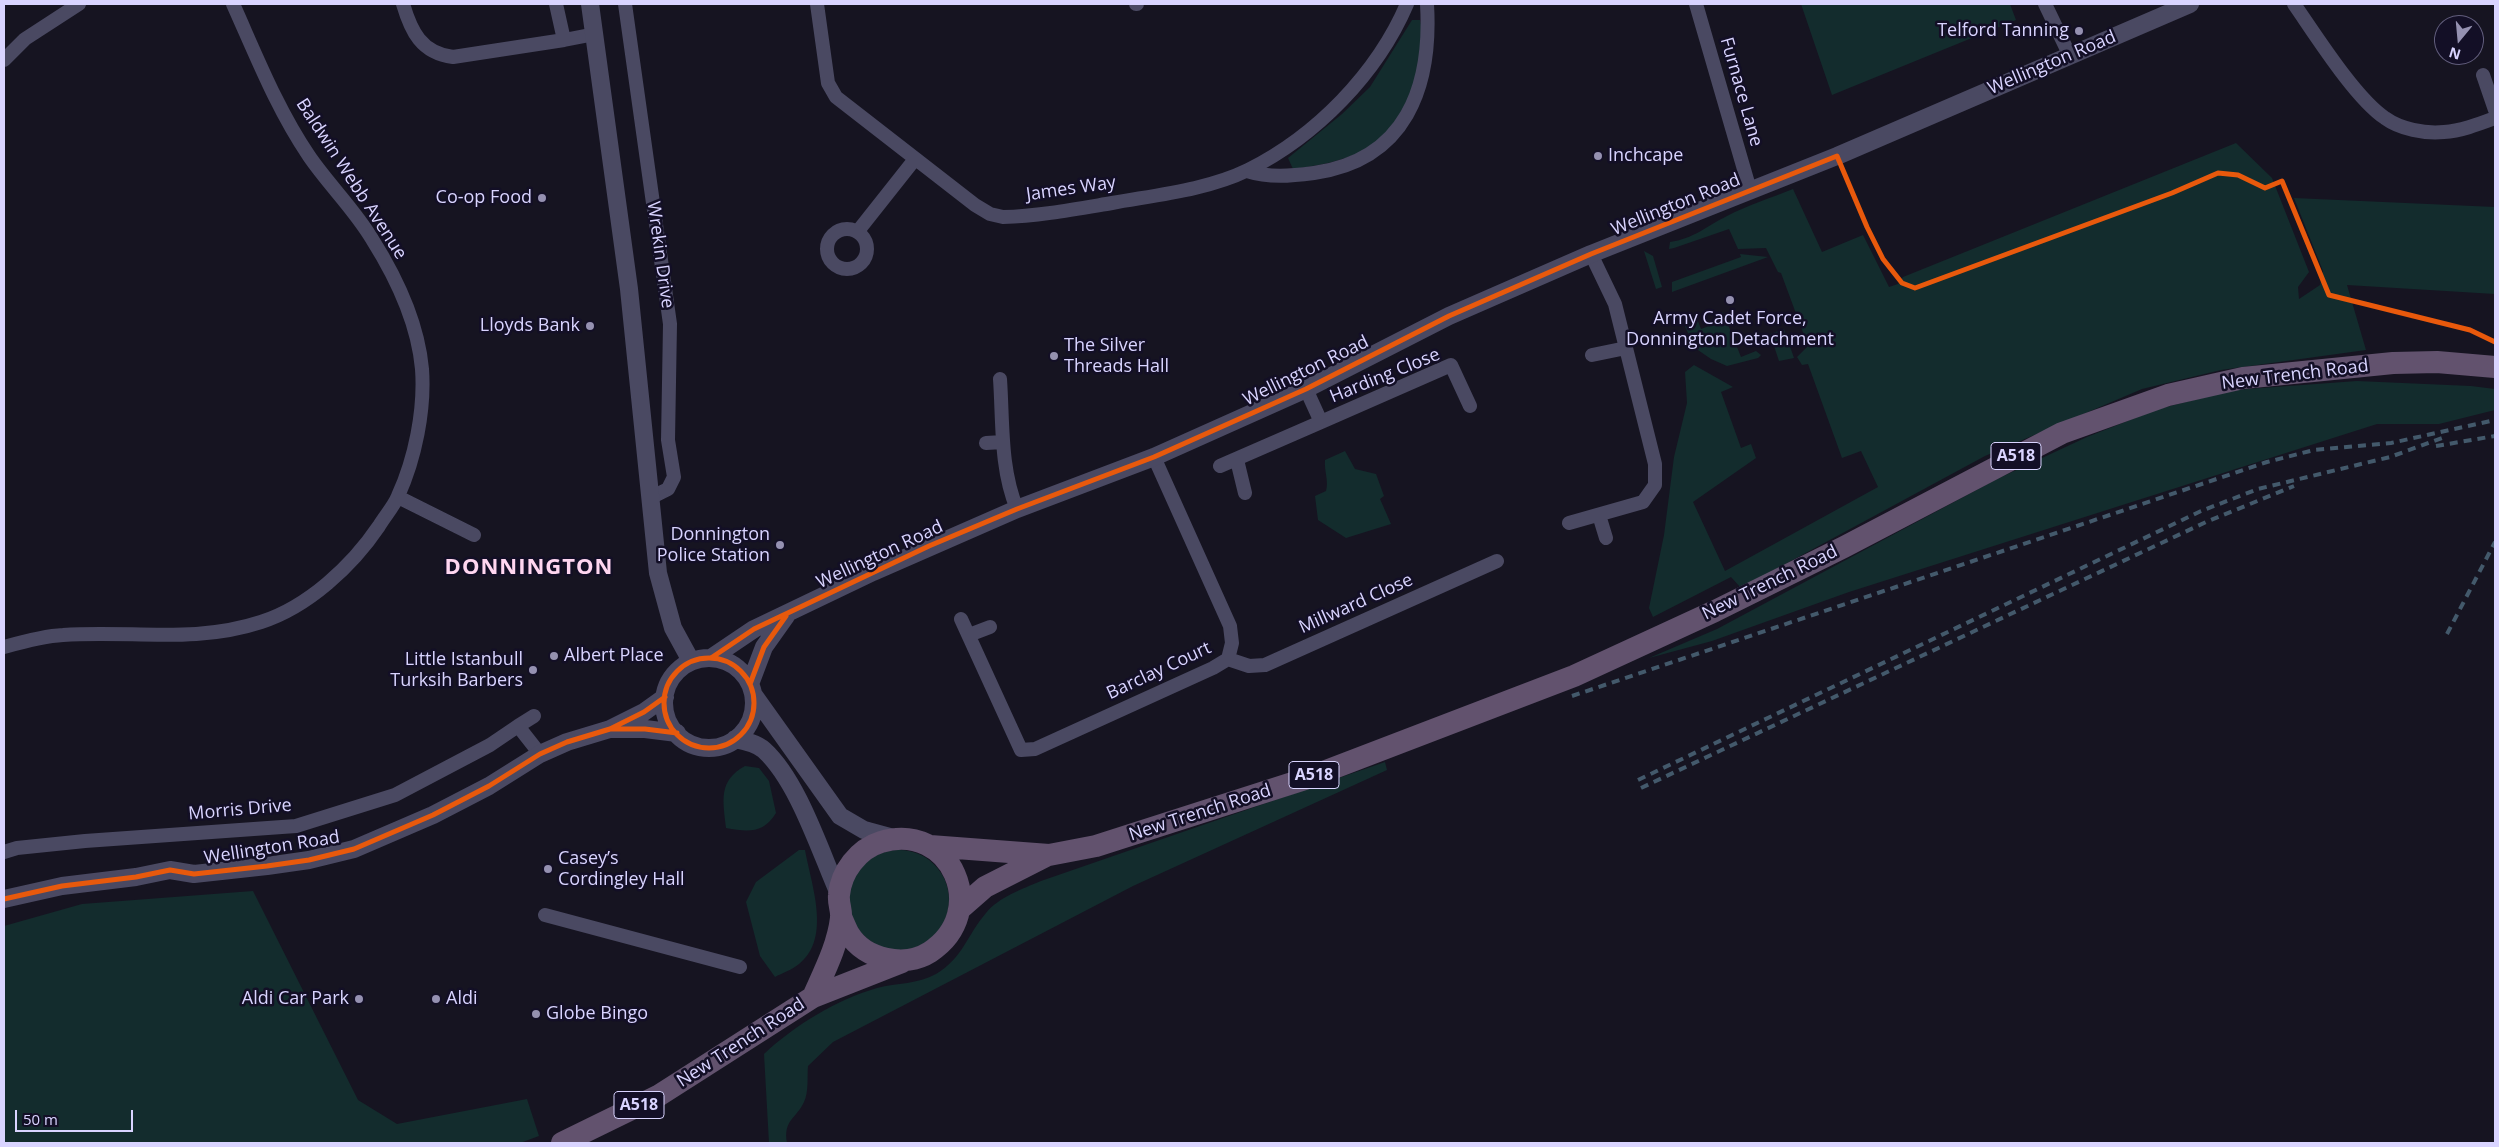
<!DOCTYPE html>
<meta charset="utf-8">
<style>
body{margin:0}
#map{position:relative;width:2499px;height:1147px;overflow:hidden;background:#161421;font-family:"Open Sans",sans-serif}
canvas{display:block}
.frame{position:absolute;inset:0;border:5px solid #d9d4ff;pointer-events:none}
.north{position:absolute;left:2434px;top:15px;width:50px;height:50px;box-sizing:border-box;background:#130f26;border:1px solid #625e7d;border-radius:50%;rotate:197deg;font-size:14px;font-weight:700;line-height:20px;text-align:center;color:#d9d4ff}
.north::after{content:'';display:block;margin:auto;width:18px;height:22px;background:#9591b1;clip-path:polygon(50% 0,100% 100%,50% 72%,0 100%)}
.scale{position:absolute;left:15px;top:1110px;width:118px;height:22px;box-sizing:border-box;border:2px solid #d9d4ff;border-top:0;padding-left:6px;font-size:15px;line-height:18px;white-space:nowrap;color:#d9d4ff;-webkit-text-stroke:4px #130f26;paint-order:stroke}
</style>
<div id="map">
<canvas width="2499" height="1147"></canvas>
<div class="frame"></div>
<div class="north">N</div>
<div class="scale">50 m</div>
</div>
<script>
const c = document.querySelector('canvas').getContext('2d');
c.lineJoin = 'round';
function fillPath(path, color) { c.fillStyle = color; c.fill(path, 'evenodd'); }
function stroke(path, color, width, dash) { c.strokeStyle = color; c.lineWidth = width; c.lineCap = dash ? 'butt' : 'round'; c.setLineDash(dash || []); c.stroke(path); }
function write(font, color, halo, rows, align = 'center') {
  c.font = font + ' "Open Sans",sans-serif'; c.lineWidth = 5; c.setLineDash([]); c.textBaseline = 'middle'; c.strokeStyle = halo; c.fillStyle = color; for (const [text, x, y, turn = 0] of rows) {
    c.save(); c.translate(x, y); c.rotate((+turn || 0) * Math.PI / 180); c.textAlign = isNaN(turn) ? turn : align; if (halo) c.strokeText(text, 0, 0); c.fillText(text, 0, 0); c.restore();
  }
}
const green = new Path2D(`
 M1801,4h209l6,16 -184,75z
 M1412,20h8c4,13 0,28 -1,41 -9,78 -55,99 -126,108l-5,-11 54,-44 28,-27z
 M2236,143l36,35 37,94 -11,15 1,12 21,-14 3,-14 -29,-73 201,9v87l-148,-9 19,65 -145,20 -79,19 -157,67 -244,132 -10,-11 -78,40 -4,-9 15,-73 10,-78 13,-54 -2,-31 9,-7 39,22 -12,5 20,56 10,-4 5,14 -63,44 32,69 153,-84 -17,-36 -19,7 -34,-94 -6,1 -5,-8 11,-11 -27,-73 -3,-1 -12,-24 -28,1 -9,-20 -55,19 -5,1 1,-7c23,-3 37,-16 57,-26 21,-11 44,-18 66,-27l29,63 41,-17 26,52 9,-3 5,-7z
 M1644,251l9,5 9,31 -6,2z
 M1740,254l28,3 -96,35v-10l69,-25z
 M1712,308l4,7 7,-3 18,45 15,-6 5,4 -3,3 -31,8 -16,-7 -16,-11 -13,-28 14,-4 5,13 16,-6z
 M1784,329l10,29 -15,3 -9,-27z
 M2357,381l114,5 24,3v21l-56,14h-62l-528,168 -137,49 -63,17 68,-29 280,-150 90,-42 71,-28 76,-19z
 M1345,451l10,18 21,5 8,22 -4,3 11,25 -45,14 -28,-18 -3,-24 11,-5c3,-10 -2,-20 -1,-31z
 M1385,762l2,8 -254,116 -300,156 -25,24c-1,10 1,26 -4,36 -8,17 -21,18 -17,41h-18l-5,-89c31,-29 72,-54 113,-66 20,-5 41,-4 59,-14 27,-16 31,-39 50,-61 13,-16 36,-24 55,-32z
 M745,766l14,2 10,13 7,32c-13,21 -28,19 -50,15 -3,-28 -8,-47 19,-62z
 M849 900a50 50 0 1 1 100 0a50 50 0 1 1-100 0Z
 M799,850h6c6,34 27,88 -6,114 -7,6 -17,9 -24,13l-15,-21 -14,-54 10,-20z
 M253,891l105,209 39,24 130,-25 12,37 -19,7h-516v-217l78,-22z`);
const minor = new Path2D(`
 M403,4c8,27 18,49 50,53l111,-17
 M556,4l8,36 31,-6
 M625,4l45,320 -2,116 6,37 -6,12 -16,8
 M817,4l11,79 8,14 139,108 15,9 13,3c36,-1 73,-8 109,-14 44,-8 95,-13 136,-33 68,-34 129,-96 159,-166
 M1136,4h1
 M1696,4l54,186
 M2045,4l25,52
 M2294,4c21,30 61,94 91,114 15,11 40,16 59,14 17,-1 35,-8 51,-14
 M4,60l21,-21 54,-35
 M2483,75l12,35
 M1247,171c22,7 44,5 67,2 92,-13 118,-86 113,-169
 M827 249a20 20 0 1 1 40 0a20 20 0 1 1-40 0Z
 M858,231l57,-72
 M1592,355l34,-7
 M1000,379c3,43 0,89 17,130
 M1306,389l15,33 130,-57 19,41
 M986,443l17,-1
 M1237,460l8,33
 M1220,466l101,-44
 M398,497l76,38
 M1599,515l7,23
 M1569,523l74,-21 12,-17v-21l-40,-160 -24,-50
 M961,619l60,131 14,-1 178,-81 15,-9 4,-16 -2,-17 -76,-169
 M969,635l21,-8
 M4,647c18,-5 39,-11 59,-12 68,-5 131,9 198,-13 47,-15 91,-56 118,-96 6,-10 15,-20 19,-30 17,-37 27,-86 24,-127 -4,-45 -26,-92 -50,-130 -17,-29 -44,-55 -63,-83 -32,-47 -53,-101 -76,-152
 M1228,659l21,7 16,-1 232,-104
 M518,726l16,-10
 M4,852l13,-4 68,-7 211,-15 99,-31 95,-50 28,-19 22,28
 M545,915l195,52`);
const tertiary = new Path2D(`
 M590,4l39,285 29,284 15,55 18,33
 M711,658l43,-29 119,-57 144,-63 137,-52 152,-68 143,-73 142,-62 246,-98 353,-152
 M664 703a45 45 0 1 1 90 0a45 45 0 1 1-90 0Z
 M750,684l14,-37 22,-31
 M753,694l87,122 24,14 33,9
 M612,729h33l32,4
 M735,739c10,2 21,4 29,11 34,31 56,101 75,144
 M4,899l58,-13 74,-9 34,-7 24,4 73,-8 42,-6 45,-11 79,-34 56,-29 51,-32 27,-12 43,-13 34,-17 21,-15`);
const trunk = new Path2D(`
 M930,846l119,9 47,-9 209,-67 269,-103 141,-65 129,-64 218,-114 106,-38 75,-17 150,-15 44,-1 58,5
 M961,908l24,-21 63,-32
 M813,997c11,-25 25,-52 28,-79 1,-7 -3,-15 -2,-23 2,-23 19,-46 42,-53 70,-21 110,70 49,110 -25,16 -65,8 -81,-18 -3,-5 -5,-11 -8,-17
 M562,1143l96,-47 155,-99 89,-35`);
const rail = new Path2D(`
 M2436,446l59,-10
 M2447,634l48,-92
 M1572,696l695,-234 47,-12 77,-7 104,-23
 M1638,780l563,-269 57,-22 132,-32 55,-20
 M1641,788l565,-266 88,-36`);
const cycleway = new Path2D(`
 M711,658l43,-29 175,-83 88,-37 137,-52 152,-68 143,-73 142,-62 246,-98 30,71 16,32 19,24 13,5 257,-95 46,-20 20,2 27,13 17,-7 47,114 141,35 25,12
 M664 703a45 45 0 1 1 90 0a45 45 0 1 1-90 0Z
 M750,684l14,-37 22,-31
 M612,729h33l32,4
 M4,899l58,-13 74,-9 34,-7 24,4 73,-8 42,-6 45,-11 79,-34 56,-29 51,-32 27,-12 43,-13 34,-17 21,-15`);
const markers = [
 [2079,31,5,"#9591b1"],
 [1598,156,5,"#9591b1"],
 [542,198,5,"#9591b1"],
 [1730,300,5,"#9591b1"],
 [590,326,5,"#9591b1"],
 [1054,356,5,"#9591b1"],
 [780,545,5,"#9591b1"],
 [554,656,5,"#9591b1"],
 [533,670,5,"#9591b1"],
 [548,869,5,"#9591b1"],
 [359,999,5,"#9591b1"],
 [436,999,5,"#9591b1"],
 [536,1014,5,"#9591b1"]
];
const shields = [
 [2016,456,50],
 [1314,775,50],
 [639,1105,50]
];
const shieldNames = [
 ["A518",2016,456],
 ["A518",1314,775],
 ["A518",639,1105]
];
const poiNames = [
 ["Telford Tanning",2069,31],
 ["Inchcape",1608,156,"left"],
 ["Co-op Food",532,198],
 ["Army Cadet Force,",1730,319,"center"],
 ["Donnington Detachment",1730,340,"center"],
 ["Lloyds Bank",580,326],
 ["The Silver",1064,346,"left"],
 ["Threads Hall",1064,367,"left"],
 ["Donnington",770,535],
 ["Police Station",770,556],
 ["Albert Place",564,656,"left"],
 ["Little Istanbull",523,660],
 ["Turksih Barbers",523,681],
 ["Casey’s",558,859,"left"],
 ["Cordingley Hall",558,880,"left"],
 ["Aldi Car Park",349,999],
 ["Aldi",446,999,"left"],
 ["Globe Bingo",546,1014,"left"]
];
const streetNames = [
 ["Wellington Road",2052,63,-23],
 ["Furnace Lane",1741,92,74],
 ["Baldwin Webb Avenue",351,179,57],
 ["James Way",1071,189,-8],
 ["Wellington Road",1676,205,-22],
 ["Wrekin Drive",660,255,82],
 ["Wellington Road",1306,371,-26],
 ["New Trench Road",2295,375,-7],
 ["Harding Close",1385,376,-22],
 ["Wellington Road",880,555,-25],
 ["New Trench Road",1770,583,-26],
 ["Millward Close",1356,604,-24],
 ["Barclay Court",1159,671,-25],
 ["Morris Drive",240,810,-5],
 ["New Trench Road",1200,813,-18],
 ["Wellington Road",272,848,-9],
 ["New Trench Road",741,1043,-33]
];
const districtNames = [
 ["DONNINGTON",529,568]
];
fillPath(green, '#132c2d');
stroke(minor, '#4a4962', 14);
stroke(tertiary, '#4a4962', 18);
stroke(trunk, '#62526e', 22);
stroke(rail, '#43596b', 4, [8, 6]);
stroke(cycleway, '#e8590c', 5);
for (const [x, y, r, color] of markers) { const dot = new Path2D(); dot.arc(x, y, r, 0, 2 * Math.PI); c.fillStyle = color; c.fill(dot); stroke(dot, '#130f26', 2); }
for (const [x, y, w] of shields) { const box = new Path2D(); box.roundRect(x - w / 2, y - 13.5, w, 27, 4); c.fillStyle = '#130f26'; c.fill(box); stroke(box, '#d9d4ff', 1); }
write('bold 16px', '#d9d4ff', null, shieldNames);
write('18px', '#d9d4ff', '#130f26', poiNames, 'right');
write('18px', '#d9d4ff', '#130f26', streetNames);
c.letterSpacing = '1px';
write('bold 22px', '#ffd6f0', '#130f26', districtNames);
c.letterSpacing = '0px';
</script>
